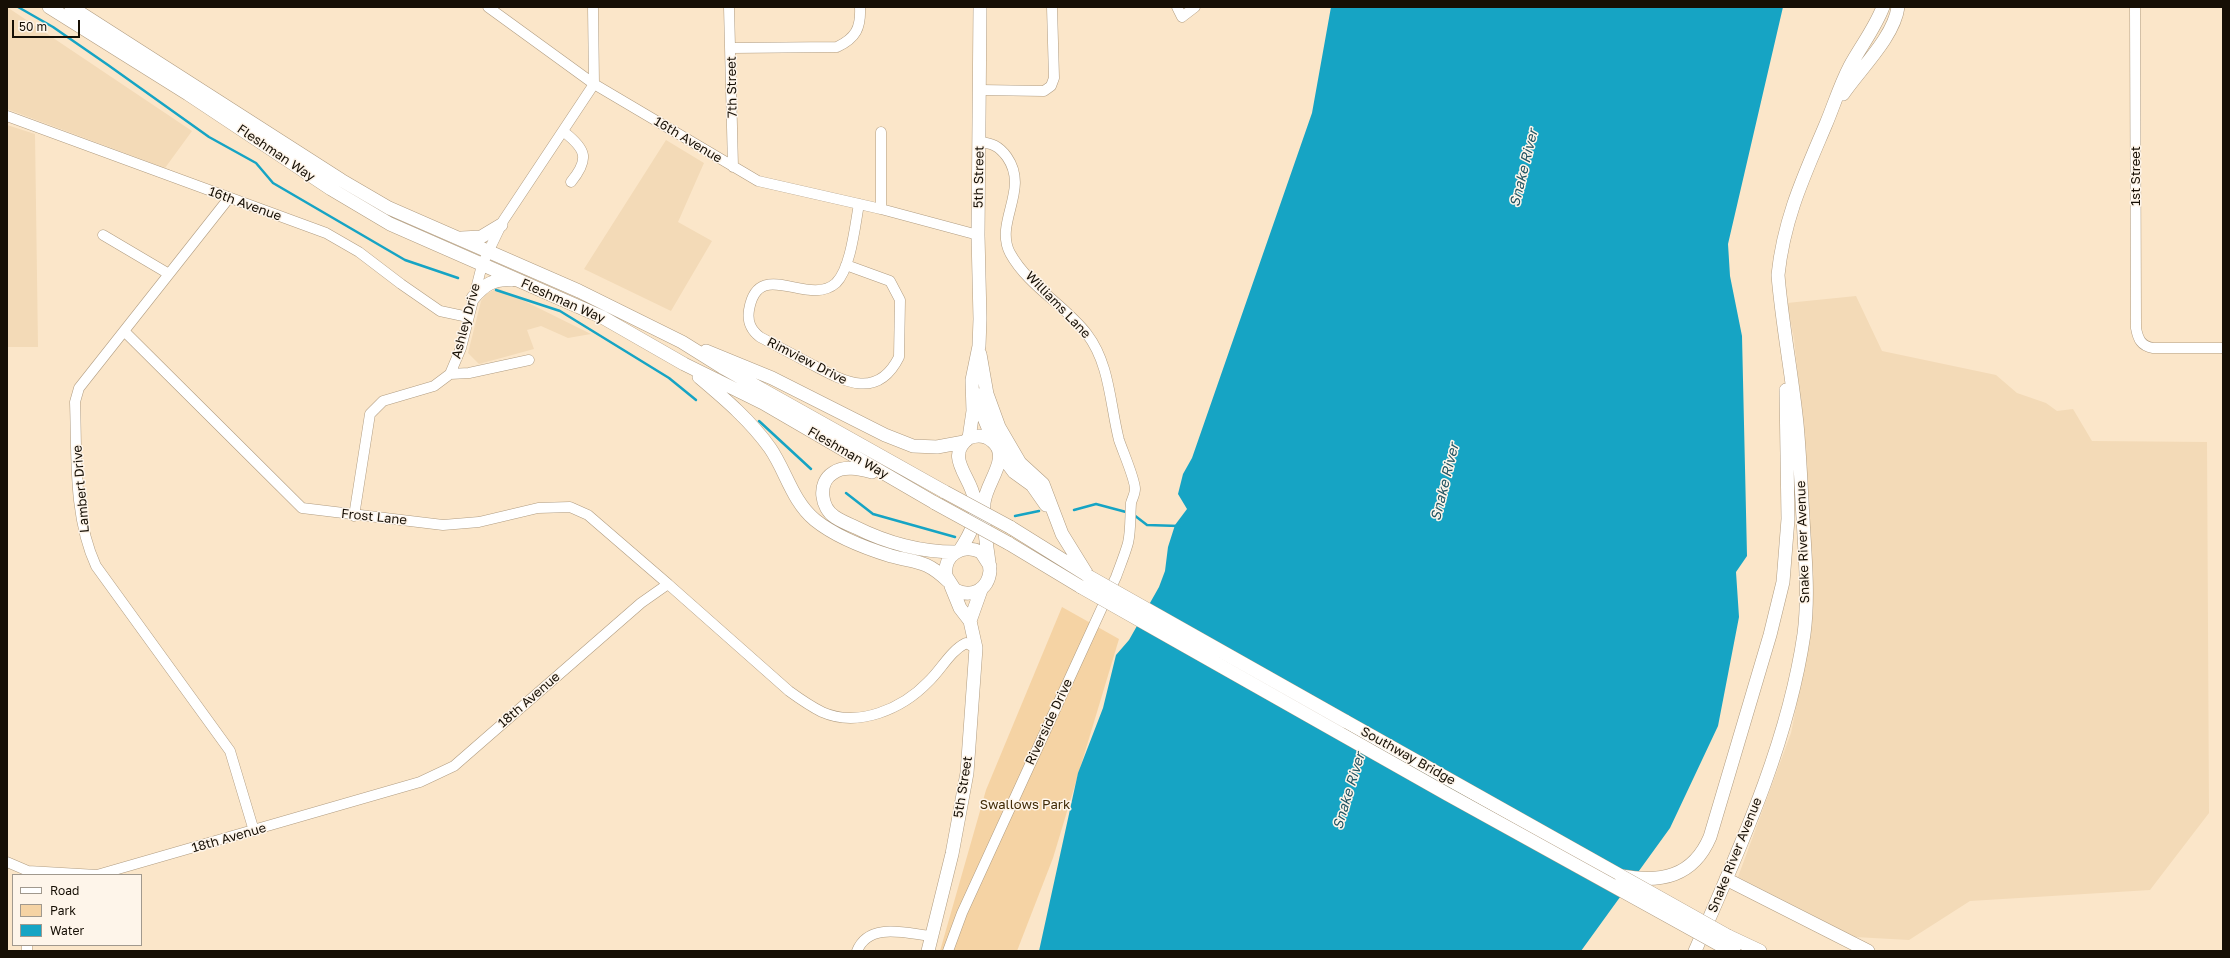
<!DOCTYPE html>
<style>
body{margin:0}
#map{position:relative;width:2230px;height:958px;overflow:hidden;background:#fbe6c9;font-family:"Golos Text",sans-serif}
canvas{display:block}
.frame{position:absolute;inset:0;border:8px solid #160f05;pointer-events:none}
.legend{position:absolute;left:12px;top:874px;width:130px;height:72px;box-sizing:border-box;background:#fef5ea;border:1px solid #a1998e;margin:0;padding:5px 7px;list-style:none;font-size:12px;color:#160f05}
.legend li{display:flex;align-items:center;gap:8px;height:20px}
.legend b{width:20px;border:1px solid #a1998e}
.scale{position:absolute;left:12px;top:20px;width:68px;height:18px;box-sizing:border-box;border:2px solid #160f05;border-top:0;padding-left:5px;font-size:12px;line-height:14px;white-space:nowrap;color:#160f05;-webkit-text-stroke:3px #fef5ea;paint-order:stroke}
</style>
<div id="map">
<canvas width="2230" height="958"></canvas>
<div class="frame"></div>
<ul class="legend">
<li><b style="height:5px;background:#fff"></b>Road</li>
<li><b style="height:11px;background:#f5d3a4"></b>Park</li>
<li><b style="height:11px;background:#16a4c4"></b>Water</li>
</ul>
<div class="scale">50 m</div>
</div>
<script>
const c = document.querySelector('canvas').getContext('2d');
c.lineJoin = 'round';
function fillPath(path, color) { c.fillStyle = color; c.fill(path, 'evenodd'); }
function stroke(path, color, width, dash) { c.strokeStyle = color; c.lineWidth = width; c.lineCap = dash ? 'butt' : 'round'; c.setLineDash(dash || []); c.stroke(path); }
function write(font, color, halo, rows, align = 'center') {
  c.font = font + ' "Golos Text",sans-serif'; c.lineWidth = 3; c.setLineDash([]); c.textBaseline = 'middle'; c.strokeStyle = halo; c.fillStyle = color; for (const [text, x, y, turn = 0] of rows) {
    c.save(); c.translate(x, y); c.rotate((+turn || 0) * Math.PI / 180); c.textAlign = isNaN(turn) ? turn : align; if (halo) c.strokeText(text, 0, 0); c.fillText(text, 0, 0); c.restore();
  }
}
const built = new Path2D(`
 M7,7l185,124 -27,37 -158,-59z
 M7,125l28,9 3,213h-31z
 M666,140l38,23 -26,59 34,19 -41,70 -87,-42z
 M498,288l93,46 -23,4 -27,-12 -14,4 7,19 -55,15 -11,-11 13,-52 5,-7z
 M1856,296l26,55 114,24 21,18 29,10 11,8 16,-2 19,32 115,1 2,371 -59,77 -180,11 -61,39 -54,-3 -117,-60 53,-144 17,-86 -4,-215 -10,-93 -7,-36z`);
const green = new Path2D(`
 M1062,607l57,32 -66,219 -36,93h-77l46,-161z`);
const water = new Path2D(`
 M1331,7h452l-55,237 2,32 12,60 5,220 -11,16 3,45 -21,109 -48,102 -89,123h-542l39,-178 25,-65 13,-53 13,-15 30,-53 6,-16 3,-24 7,-22 12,-16 -9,-15 5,-20 9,-16 120,-345z`);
const stream = new Path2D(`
 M18,7l35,20 55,38 101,72 47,26 17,20 132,77 53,18
 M496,290l64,21 109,67 27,22
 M759,421l52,48
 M846,493l27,21 82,23
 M1074,510l22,-6 30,8
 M1134,515l13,10 32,1
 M1015,516l24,-5`);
const minor = new Path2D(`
 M488,7l106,77 164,97 123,28 97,26
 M729,7l4,160
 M1177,7l5,10 13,-10
 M2135,7l1,321c2,11 5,18 17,20h70
 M731,48l106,-1c19,-9 24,-19 23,-40
 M980,90l64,1 7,-5 3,-8 -2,-71
 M7,116l319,117 33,19 42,32 39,27 28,6
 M564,132c22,17 26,27 7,50
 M881,132v77
 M229,198l-150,190 -4,14c2,54 -2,114 21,164l134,185 24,80
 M103,235l66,39
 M846,265l44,16 10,19 -1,57c-22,44 -56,24 -88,7 -17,-9 -34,-18 -51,-27 -9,-7 -13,-15 -11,-27 9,-54 59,-2 87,-27 15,-15 19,-58 23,-79
 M124,331l178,177 141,17 36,-3 59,-14 32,-1 18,8 80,69
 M450,374l19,-1 60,-13
 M354,516l16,-102 13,-13 51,-15 16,-12 11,-26 21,-83 21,-44 91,-137 -1,-77
 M7,862l21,9 69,4 323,-93 34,-16 187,-163 27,-19 121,107c11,8 21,15 33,21 36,16 80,-3 106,-30 13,-12 22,-31 38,-39l10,5
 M27,951v-6
 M857,951c12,-30 51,-17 75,-15
 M948,951l14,-38 154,-336c4,-11 9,-23 12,-34 3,-13 2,-27 3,-40 1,-4 4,-9 4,-14 0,-10 -12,-37 -16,-49 -9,-35 -9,-76 -32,-106 -22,-29 -59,-48 -77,-81 -16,-31 20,-63 -3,-96 -8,-11 -15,-14 -28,-15`);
const major = new Path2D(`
 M49,7l139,87 143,95 59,35 212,93 82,47 79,39 172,100
 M71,7l270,173 48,28 190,83 103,51 40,25 223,125
 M1843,94c17,-25 51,-57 55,-87
 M462,238l19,-1 20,-12
 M473,298c11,-13 21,-20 39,-18
 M706,351l66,27 113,57 28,11 24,1 27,-5
 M980,354l7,40 12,33 21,36 23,21 19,50 26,42
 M699,377c26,22 51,43 71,71 16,23 22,53 45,72 21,17 50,28 76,36 27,7 35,4 57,25
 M980,395l4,23 10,24
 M969,438l4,-27 -1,-31 7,-34 1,-27 -2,-84 2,-228
 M999,452l15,20 18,13 14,20
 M872,472c-12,-3 -28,-7 -39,1 -16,10 -12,35 2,44 6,4 13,7 20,10 32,16 64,25 100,25
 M1010,527l77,48
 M1008,543l73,44
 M960,550c11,-17 18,-30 14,-52 -3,-21 -30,-42 -5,-60 8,-3 16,-3 23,3 20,16 -6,41 -8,62 -2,23 4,46 6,68 -2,19 -18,27 -35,19l-9,-14c-3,-21 16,-33 35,-24l9,14
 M970,621l11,-31
 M1345,721l276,155c40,7 72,1 89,-39l60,-202 13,-53 5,-63 -2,-129
 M1726,879l142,72
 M1728,936l32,15
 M1722,946l12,5
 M928,951l24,-97 15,-81 9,-125 -6,-27 -10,-13 -9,-22
 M1695,951c44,-101 93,-207 109,-317 5,-38 1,-78 -1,-116 -2,-31 -3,-63 -6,-94 -5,-50 -15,-100 -19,-149 6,-57 26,-99 48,-151 8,-19 14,-39 24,-58 11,-20 25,-38 33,-59`);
const majorBridge = new Path2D(`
 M945,492l65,35
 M935,503l73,40
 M1088,576l257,145
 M1081,587l366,207 275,152
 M1621,876l107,60`);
const streetNames = [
 ["7th Street",732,87,-91],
 ["16th Avenue",688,140,31],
 ["Fleshman Way",276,153,34],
 ["1st Street",2136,176,-90],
 ["5th Street",979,177,-89],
 ["16th Avenue",245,204,20],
 ["Fleshman Way",563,301,24],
 ["Williams Lane",1058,305,46],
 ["Ashley Drive",466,321,-75],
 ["Rimview Drive",807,361,27],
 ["Fleshman Way",848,453,30],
 ["Lambert Drive",81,489,-95],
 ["Frost Lane",374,517,6],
 ["Snake River Avenue",1803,542,-92],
 ["18th Avenue",529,700,-41],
 ["Riverside Drive",1049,722,-65],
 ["Southway Bridge",1408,756,29],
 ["5th Street",963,787,-81],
 ["18th Avenue",229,838,-16],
 ["Snake River Avenue",1735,855,-68]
];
const parkNames = [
 ["Swallows Park",1025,805]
];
const waterNames = [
 ["Snake River",1524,168,-76],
 ["Snake River",1445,482,-76],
 ["Snake River",1349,791,-73]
];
fillPath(built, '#f3dab7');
fillPath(green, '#f5d3a4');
fillPath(water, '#16a4c4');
stroke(stream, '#16a4c4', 2.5);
stroke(minor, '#b09c81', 11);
stroke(major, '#b09c81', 14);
stroke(minor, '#fff', 10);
stroke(major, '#fff', 13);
stroke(majorBridge, '#b09c81', 14, []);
stroke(majorBridge, '#fff', 13);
write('13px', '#160f05', '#fef5ea', streetNames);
write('13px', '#422c08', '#fef5ea', parkNames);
write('italic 14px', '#215462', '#fef5ea', waterNames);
</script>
